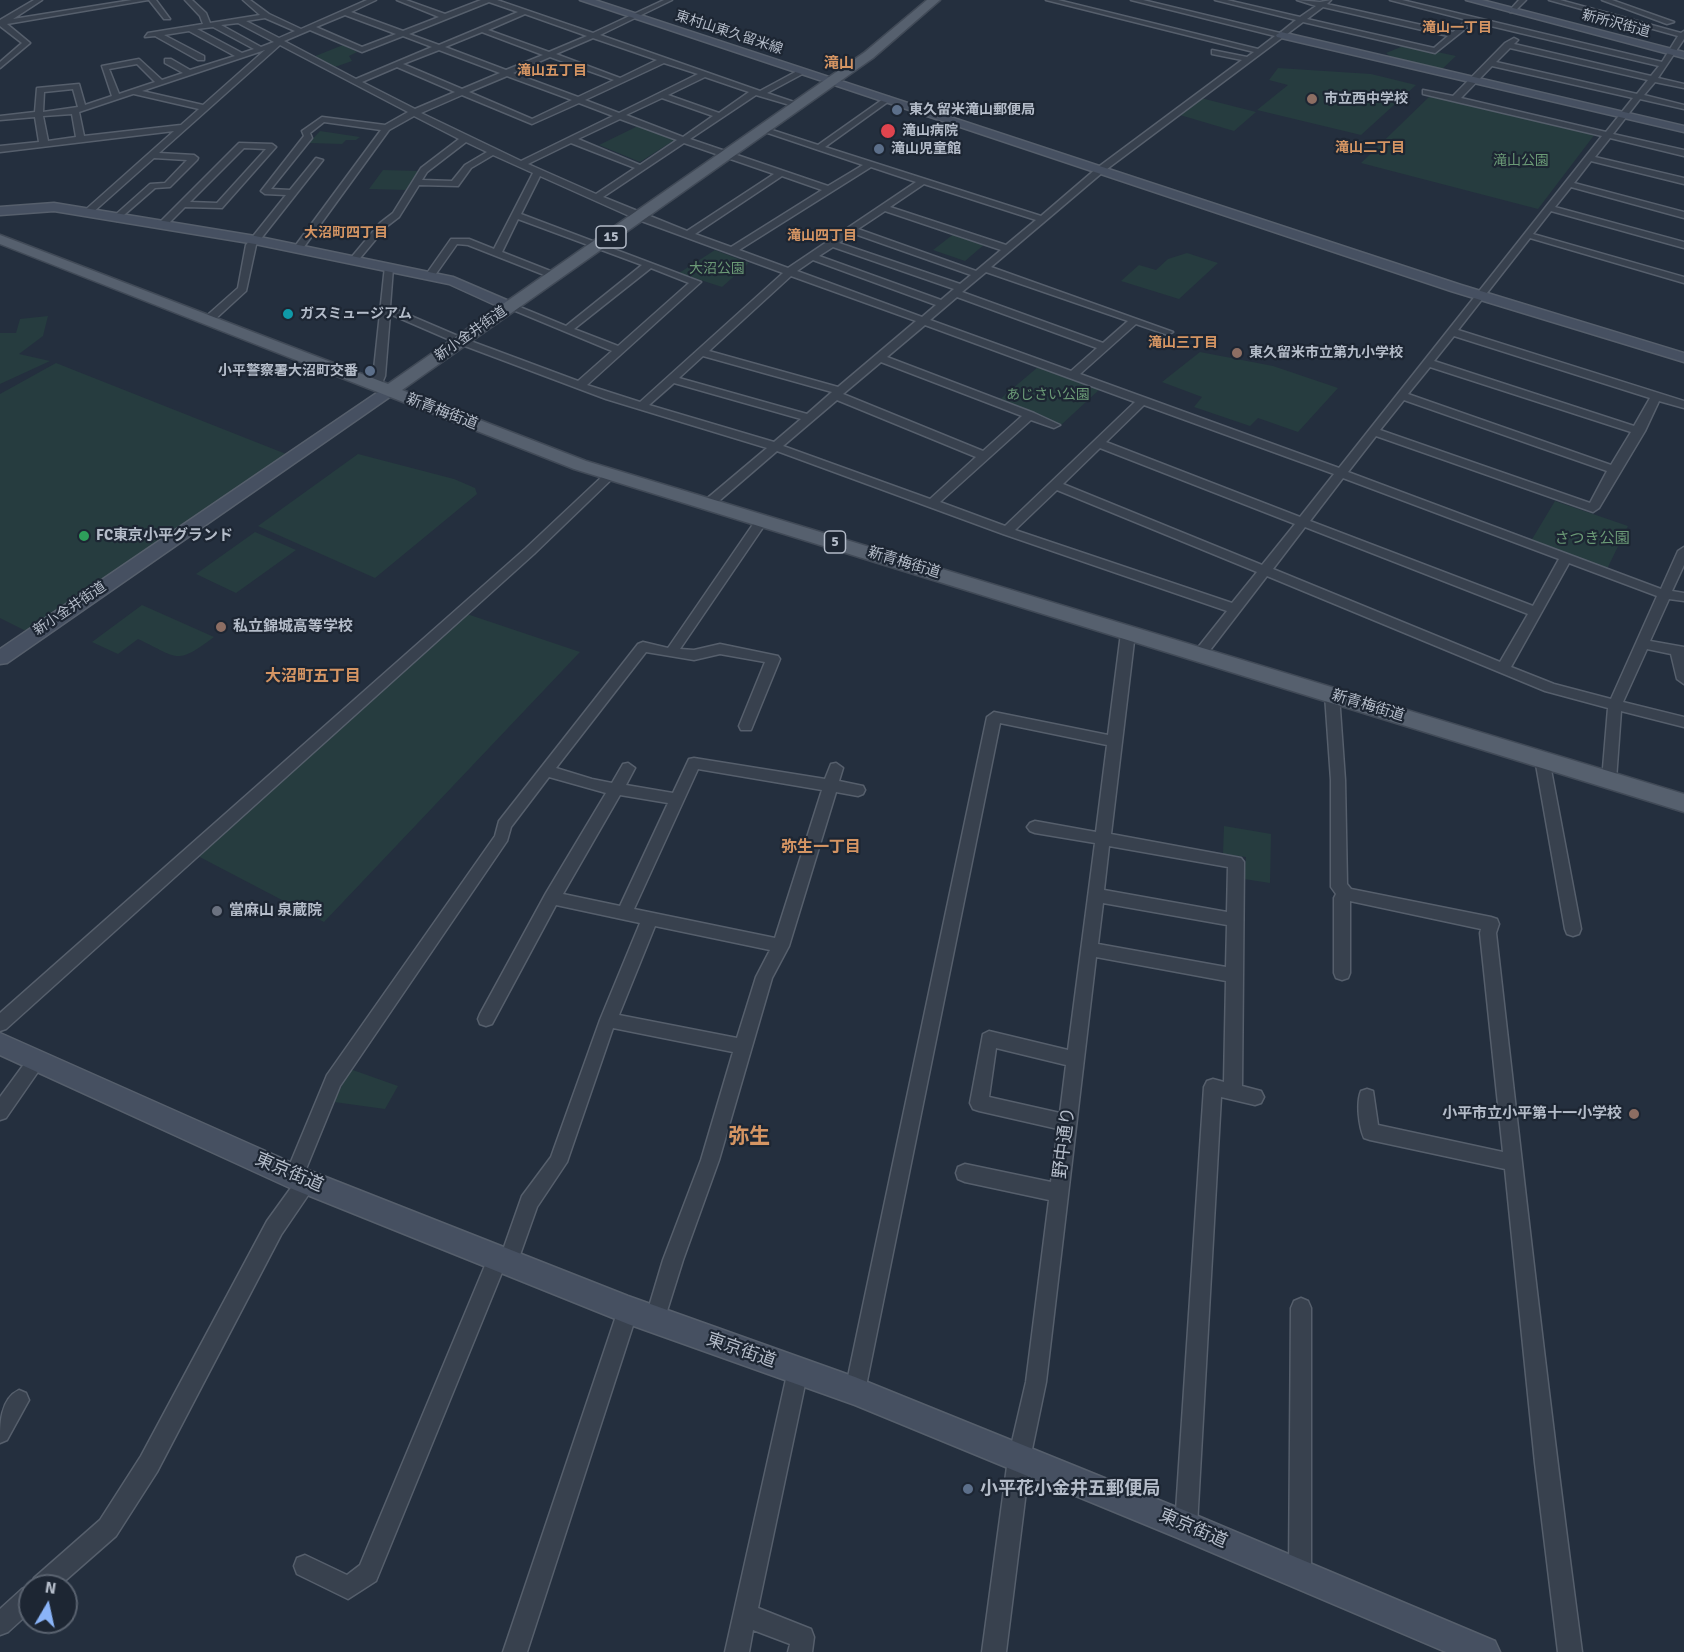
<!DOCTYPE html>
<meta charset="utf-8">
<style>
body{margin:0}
#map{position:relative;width:1684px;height:1652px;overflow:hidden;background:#242f3e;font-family:Signika,sans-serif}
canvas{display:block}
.north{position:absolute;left:18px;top:1574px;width:60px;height:60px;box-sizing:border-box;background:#1d2633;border:2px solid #59626f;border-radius:50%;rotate:9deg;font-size:16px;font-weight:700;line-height:24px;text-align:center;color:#b4bcc9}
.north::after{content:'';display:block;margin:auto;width:21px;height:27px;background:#8ab4f8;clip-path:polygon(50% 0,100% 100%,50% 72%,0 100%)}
</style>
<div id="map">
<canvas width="1684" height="1652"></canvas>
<div class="north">N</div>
</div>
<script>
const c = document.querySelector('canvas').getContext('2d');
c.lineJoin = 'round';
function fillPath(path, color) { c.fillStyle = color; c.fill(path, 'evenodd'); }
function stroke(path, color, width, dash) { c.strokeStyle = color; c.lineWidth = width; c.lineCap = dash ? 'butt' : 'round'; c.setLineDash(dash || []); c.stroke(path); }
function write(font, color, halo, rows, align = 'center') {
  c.font = font + ' Signika,"Noto Sans JP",sans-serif'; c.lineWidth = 4.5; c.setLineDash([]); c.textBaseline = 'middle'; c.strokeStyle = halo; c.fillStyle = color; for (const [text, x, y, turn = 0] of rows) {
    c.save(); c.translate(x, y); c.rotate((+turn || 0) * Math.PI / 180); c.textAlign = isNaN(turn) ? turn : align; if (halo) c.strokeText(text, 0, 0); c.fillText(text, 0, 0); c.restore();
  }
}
const green = new Path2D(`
 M343,45l14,7 -8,4 3,5 -17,6 -22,-10z
 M1401,47h13l42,9 -16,15 -45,-11 -9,-7z
 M1278,68l93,6 45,11 -55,50 -104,-25 31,-25 -19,-5z
 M1431,95l164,39 -57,75 -177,-46z
 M1201,98l55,14 -22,19 -54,-16z
 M638,126l38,13 -36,23 -41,-17z
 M320,131l40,6 -4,3h-10l-4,4 -33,-1z
 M383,170l35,1 -11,19 -38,-1z
 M955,233l31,10 -21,18 -32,-11z
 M715,250l34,13 -27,24 -43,-14z
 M1187,253l31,10 -39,36 -58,-18 18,-16 17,5 12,-11z
 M48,316l-5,20 -24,18 31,7 -50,23v-51h16l4,-14z
 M1200,352l73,14 65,22 -40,44 -40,-14 -8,8 -56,-19 8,-10 -40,-15z
 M56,363l230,91 -258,178 -28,-14v-224z
 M1038,367l62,22 -39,36 -62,-25z
 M358,454l96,25 21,9 2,6 -102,84 -117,-52z
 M1555,501l73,25 -21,43 -76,-28z
 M255,532l41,18 -60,43 -40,-19z
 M142,605l72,32c-39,29 -35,21 -76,2l-20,15 -26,-12z
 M461,612l119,40 -256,270 -130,-68z
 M1224,826l47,8 -1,49 -26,-4 2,-22 -23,-3z
 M350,1069l48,17 -13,23 -51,-7z`);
const street = new Path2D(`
 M34,0h8l-29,19 119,-19h16l-141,24 23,19 -30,25v-6l22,-19 -22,-17v-6z
 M149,0h7l14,19h-6z
 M185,0h7l14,13 4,10 50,-8 -17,-15h7l19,14 32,15 66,-29h9l-25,12 52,19 36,-14 -42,-17h9l39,14 36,-14h16l96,33 71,-33h8l-72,35 160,56 39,-21 7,2 -39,21 33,11v4l-44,-13 -66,44 138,47 35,-21 -104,-35 7,-2 52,17 68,-48h3v4l-64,46 216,69 56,-48 145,-108 -30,-6v-4l35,7 7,-5 -208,-52h12l200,49 17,-13 -144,-36h12l137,33 16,-13 -81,-20h12l73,17 16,-11 -19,-6 23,2 11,-2 -4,4 126,28 14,-12 -77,-20h12l260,62 16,-26 -129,-36h11l121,33 3,-2v8l-26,39 26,6v4l-29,-6 -11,13 40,10v4l-44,-10 -27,35 71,16v6l-74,-18 -15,19 89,21v6l-93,-23 -17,22 110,29v6l-113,-31 -16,20 129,35v6l-133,-37 -18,23 151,43v6l-154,-45 -72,92 226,71v7l-25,-7 -14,30 -46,77 -6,4 -217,-76 -28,36 313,117 17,-38 6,-4v18l-12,26 12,2v8l-15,-2 -19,42 34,6v37l-7,-5 -6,-25 -24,-5 -24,53 61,15v10l-63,-16 -5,69 -2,4h-10l-2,-4 6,-72 -63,-17 -278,-115 -63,82 -5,2 -7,-5 35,-44 -224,-77 -226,-83 -65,56h-8v-6l63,-53 -161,-49 -149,-56 -67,-29 -5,62 -5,12h-8l13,-122 8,2 -3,39 75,32 113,42 34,-30 -106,-44 9,-2 51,21 76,-61 -124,-46 -16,33 56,22v4h-6l-84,-33 -11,-1 -24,34h-6l-2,-2 26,-37h18l25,10 39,-76 -40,-18 -22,13 -13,18 -39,-1 -20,32 -13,10 -30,36h-6v-4l30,-36 13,-10 28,-45 38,-29 -45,-23 -25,14 -88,121 -3,1 -5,-3 88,-119 -57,-8 -14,11 2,5 -41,51 19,1 26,-32 7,2 -67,85 -10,46 -35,32h-8v-4l35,-31 8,-43 40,-50 -21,-1 -4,-3 43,-55 -2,-5 20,-14 63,8 23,-13 -128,-67 -121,108 35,2 4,3 -1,2 -27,27 -15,1 -38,33 -5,-3 2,-2 36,-32 15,-1 22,-23 -33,-2 -63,56 -8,-2 91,-81 -174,21v-6l39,-4 -4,-25 -35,3v-4l35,-4 2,-24 42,-4 6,21 27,-9 -10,-30 37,-7 23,21 21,-7 -18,-10v-4h6l19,11 45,-14 -46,-25 -25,4 40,21v4h-6l-43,-24 -10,1 3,-4 55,-9 -3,-8zM489,2l29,10 -79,33 -30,-11zM1323,7l125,29 -14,12 -127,-29zM525,14l62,22 -38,16 -61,-22zM345,15l51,19 -34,13 -46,-20zM265,18l30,13 -16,7 -33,-17zM1303,22l132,31 39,-31 185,44 -8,10 -137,-32 4,-4 -4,-2 -9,5 -52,53 -30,-6v4l179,42 -263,332 -259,-94 56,-50 32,11 5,-3 -182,-65 112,-95zM238,23l36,19 -13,5 -40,-22zM213,27l41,22 -12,4 -45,-24zM310,30l52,22 41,-16 29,11 -76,32 -72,-38zM482,32l61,23 -37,15 -61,-23zM593,38l64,22 -37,18 -64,-24zM1510,48l138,32 -11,14 -141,-32zM265,50l-62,55 -61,-14zM439,50l61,23 -38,16 -59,-25zM550,57l64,23 -36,17 -65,-24zM664,63l34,11 -79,39 -34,-13zM137,64l18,18 -36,12 -10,-25zM1492,66l141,32 -27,34 -145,-34zM397,67l58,25 -40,17 -53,-27zM507,76l65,24 -40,19 -63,-27zM705,77l44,15 -30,21 -51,-18zM73,89l5,18 -35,5 1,-20zM133,94h1l65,15 -18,16 -97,11 -5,-24zM462,95l70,29 47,-21 34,13 -92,45 -100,-48zM662,98l51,18 -30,21 -57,-22zM72,114l4,23 -28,4 -5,-25zM620,119l57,21 -37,25 -62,-26zM466,142l21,10 -22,13 -13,16 -30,-1 5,-8zM571,143l64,25 -39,26 -68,-30zM684,143l90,31 -87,57 -84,-34zM871,167l45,15 -128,86 -49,-18zM540,176l96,43 147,54 -143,129 -53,-17 114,-103 -180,-68zM782,176l40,14 -91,57 -36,-13zM924,184l112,36 -30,25 -116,-38zM885,211l116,39 -25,21 -118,-42zM852,233l119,42 -11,9 -121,-41zM833,247l121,42 -13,11 -122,-44zM813,260l123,45 -14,12 -125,-46zM651,268l38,15 -71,63 -44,-17zM986,272l142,49 -25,22 -141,-51zM791,276l125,45 -78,66 -129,-36zM957,297l140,51 -26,23 -141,-51zM925,325l210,77 -130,124 -65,-24 91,-82 23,8 6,-3 -26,-12 -147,-56zM1454,336l196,62 -16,28 -200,-65zM703,356l129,36 -25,22 -128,-36zM881,362l141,54 -39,35 -140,-57zM1430,367l201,65 -20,33 -203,-71zM674,383l127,36 -27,23 -125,-37zM837,400l139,57 -46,42 -147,-53zM1404,400l203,71 -17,32 -210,-73zM1144,405l190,69 -34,43 -194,-75zM1100,448l195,76 -33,41 -199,-81zM1343,478l216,81 -26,47 -223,-85zM1057,490l200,82 -25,31 -217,-73zM1305,527l223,87 -28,48 -227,-93zM1569,563l88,33 -46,103 -57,-15 -43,-17z
 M1519,0h7l-12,12h-4v-2z
 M1602,0h10l62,22 -7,2z
 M239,143l33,1 4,3 -54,61 -37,-1 -20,20h-6v-4zM244,148l22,1 -49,54 -27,-1z
 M611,471l4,1v4l-81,78 -528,475 -6,2v-18l526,-465 81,-76z
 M762,516l6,4 -88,129 14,1 26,-6 58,12 2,3 -29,71h-10l-2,-4 26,-64 -45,-8 -26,6 -48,-8 -90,116 36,11 20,4 11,-19 5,-1 7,5 -9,17 47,8 16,-34 5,-1 131,21 6,-15 5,-1 7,5 -4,13 24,5 2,4 -2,4 -5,2 -22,-4 -47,154 -17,32 -53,182 -36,100 -21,67 -7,3 -7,-3 -3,-7 18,-60 38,-100 32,-108 -120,-24 -46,134 -30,45 -22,62 -7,3 -5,-2 -127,311 -28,18 -51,-25 -3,-8 3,-8 8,-3 42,20 13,-10 131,-314 7,-3 5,2 19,-54 29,-39 49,-137 40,-97 -84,-18 -64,119 -6,2 -6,-2 -2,-5 2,-5 66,-121 60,-100 -57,-16 -38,50 -4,14 -167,245 -36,88 9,2 2,6 -2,6 -32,47 -124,237 -41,64 -57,50h-28l3,-8 66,-58 41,-64 126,-235 26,-36 -6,-3 -2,-6 42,-101 168,-239 4,-15 139,-177 5,-2 25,6 90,-131zM698,769l124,21 -47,148 -141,-29zM620,795l48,8 -48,103 -57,-12zM655,926l115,24 -14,27 -19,61 -118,-23z
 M1128,629l7,4 -24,201 130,24 3,4 -2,224 19,5 3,6 -3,6 -6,2 -34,-8 -24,429 -3,8 -8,3 -8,-3 -3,-8 29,-439 3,-6 6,-2 11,3 2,-101 -130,-24 -50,425 -16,77 -24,193h-24l26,-193 18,-77 23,-182 -84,-18 -7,-3 -2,-6 2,-6 7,-3 86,18 7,-53 -79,-18 -6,-2 -3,-6 13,-69 6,-3 79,19 27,-207 -60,-10 -5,-2 -3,-4 3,-4 5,-2 61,11 11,-87 -107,-22 -135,668 -3,7 -7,3 -7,-3 -3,-7 142,-674 7,-5 114,23 13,-102zM1109,846l119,21 -1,45 -123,-22zM1103,903l124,22 -1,42 -128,-23zM996,1048l70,17 -6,48 -71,-16z
 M1332,690l7,5 6,85 2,104 4,5 140,28 6,2 2,5 -3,9c27,240 54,479 86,719h-24l-23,-189 -30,-294 -135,-29 -6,-2c-5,-12 -8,-35 -3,-47l6,-2 6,2 5,34 125,27 -23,-219 1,-4 -131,-28v72l-2,5 -6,2 -6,-2 -2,-5v-75l2,-4 -5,-7v-107l-6,-85z
 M1542,754l7,5 32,170 -2,5 -6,2 -6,-2 -2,-5 -30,-170z
 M36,1053l6,3 3,5 -3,5 -36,52 -6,2v-23l30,-41z
 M1301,1298l7,3 3,7v266l-3,8 -8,3 -8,-3 -3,-8 2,-266 3,-7z
 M628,1300l7,3 3,7 -111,342h-24l115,-342 3,-7z
 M798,1360l7,3 3,7 -50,238 53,21 3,8 -2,15h-24l2,-8 -37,-14 -4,22h-24l63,-282 3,-7z
 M19,1390l7,3 3,7 -22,40 -7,3c0,-19 0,-44 19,-53z
 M30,1586v26l-22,20 -8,3v-26l22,-20z`);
const secondary = new Path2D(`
 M580,0h15l866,285 223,68v9l-233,-71z
 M1466,0h16l202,52v6z
 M1281,32l403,94v6l-407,-95 -1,-2z
 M54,203l201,33 198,41 63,27 2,3 -7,4 -5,-1 -57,-26 -194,-40 -201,-33 -54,4v-8z
 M389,386l8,5 -3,3 -387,269 -7,1v-15l384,-261z
 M0,1033l308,137 320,126 227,81 331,134 309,130 5,11h-54l-268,-114 -323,-133 -227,-81 -338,-136 -290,-133z`);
const primary = new Path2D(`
 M927,0h13l-67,58 -471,332 184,71 1098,333v18l-1110,-343 -574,-225v-9l388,149 477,-332z`);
const markers = [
 [1312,99,6,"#8d6e63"],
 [897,110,6,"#5c6f8a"],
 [888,131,8,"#e0444e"],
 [879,149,6,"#5c6f8a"],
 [288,314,6,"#0f9aa8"],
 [1237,353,6,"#8d6e63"],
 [370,371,6,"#5c6f8a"],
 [84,536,6,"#2e9e5b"],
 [221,627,6,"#8d6e63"],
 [217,911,6,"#6b7280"],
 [1634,1114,6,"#8d6e63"],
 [968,1489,6,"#5c6f8a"]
];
const farStreetnames = [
 ["新所沢街道",1616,24,15],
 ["東村山東久留米線",729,33,18],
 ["新小金井街道",471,334,-35],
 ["新小金井街道",70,609,-34]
];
const farNeighbourhoodnames = [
 ["滝山一丁目",1457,28],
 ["滝山五丁目",552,71],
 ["滝山二丁目",1370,148],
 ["大沼町四丁目",346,233],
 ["滝山四丁目",822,236],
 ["滝山三丁目",1183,343]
];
const farPoinames = [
 ["市立西中学校",1324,99],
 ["東久留米滝山郵便局",909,110],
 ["滝山病院",902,131],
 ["滝山児童館",891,149],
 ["ガスミュージアム",300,314],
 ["東久留米市立第九小学校",1249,353],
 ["小平警察署大沼町交番",358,371,"right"]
];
const farParknames = [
 ["滝山公園",1521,161],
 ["大沼公園",717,269],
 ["あじさい公園",1048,395]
];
const shields = [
 [611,237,30],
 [835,542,21]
];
const shieldNames = [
 ["15",611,237],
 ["5",835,542]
];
const farQuarternames = [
 ["滝山",839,64]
];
const streetNames = [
 ["新青梅街道",442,412,21],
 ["新青梅街道",904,563,17],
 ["新青梅街道",1368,706,17]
];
const poiNames = [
 ["FC東京小平グランド",96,536],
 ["私立錦城高等学校",233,627],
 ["當麻山 泉蔵院",229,911],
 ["小平市立小平第十一小学校",1622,1114,"right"]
];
const parkNames = [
 ["さつき公園",1592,539]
];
const neighbourhoodNames = [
 ["大沼町五丁目",313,677],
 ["弥生一丁目",821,848]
];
const nearStreetnames = [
 ["野中通り",1065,1143,-83],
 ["東京街道",289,1173,23],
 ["東京街道",741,1351,19],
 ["東京街道",1193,1529,23]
];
const nearPoinames = [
 ["小平花小金井五郵便局",980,1489]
];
const nearQuarternames = [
 ["弥生",749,1137]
];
fillPath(green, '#263c3f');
stroke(street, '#565f6c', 3);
stroke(secondary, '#565f6c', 3);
stroke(primary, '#414a57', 3);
fillPath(street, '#38414e');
fillPath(secondary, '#465061');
fillPath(primary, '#56606e');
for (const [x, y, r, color] of markers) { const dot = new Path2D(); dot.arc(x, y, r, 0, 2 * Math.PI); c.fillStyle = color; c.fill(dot); stroke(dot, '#1d2633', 2); }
write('14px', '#b4bcc9', '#1d2633', farStreetnames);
write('bold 14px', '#d59563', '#1d2633', farNeighbourhoodnames);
write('bold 14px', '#b4bcc9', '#1d2633', farPoinames, 'left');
write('14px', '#6b9a76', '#1d2633', farParknames);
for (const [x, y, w] of shields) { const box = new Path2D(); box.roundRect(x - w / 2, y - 11, w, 22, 4.5); c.fillStyle = '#1d2633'; c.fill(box); stroke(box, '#b4bcc9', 1.5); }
write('bold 14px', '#b4bcc9', null, shieldNames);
write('bold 15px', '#d59563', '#1d2633', farQuarternames);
write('15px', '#b4bcc9', '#1d2633', streetNames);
write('bold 15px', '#b4bcc9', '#1d2633', poiNames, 'left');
write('15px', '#6b9a76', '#1d2633', parkNames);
write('bold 16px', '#d59563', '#1d2633', neighbourhoodNames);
write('18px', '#b4bcc9', '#1d2633', nearStreetnames);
write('bold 18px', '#b4bcc9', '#1d2633', nearPoinames, 'left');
write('bold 21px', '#d59563', '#1d2633', nearQuarternames);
</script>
